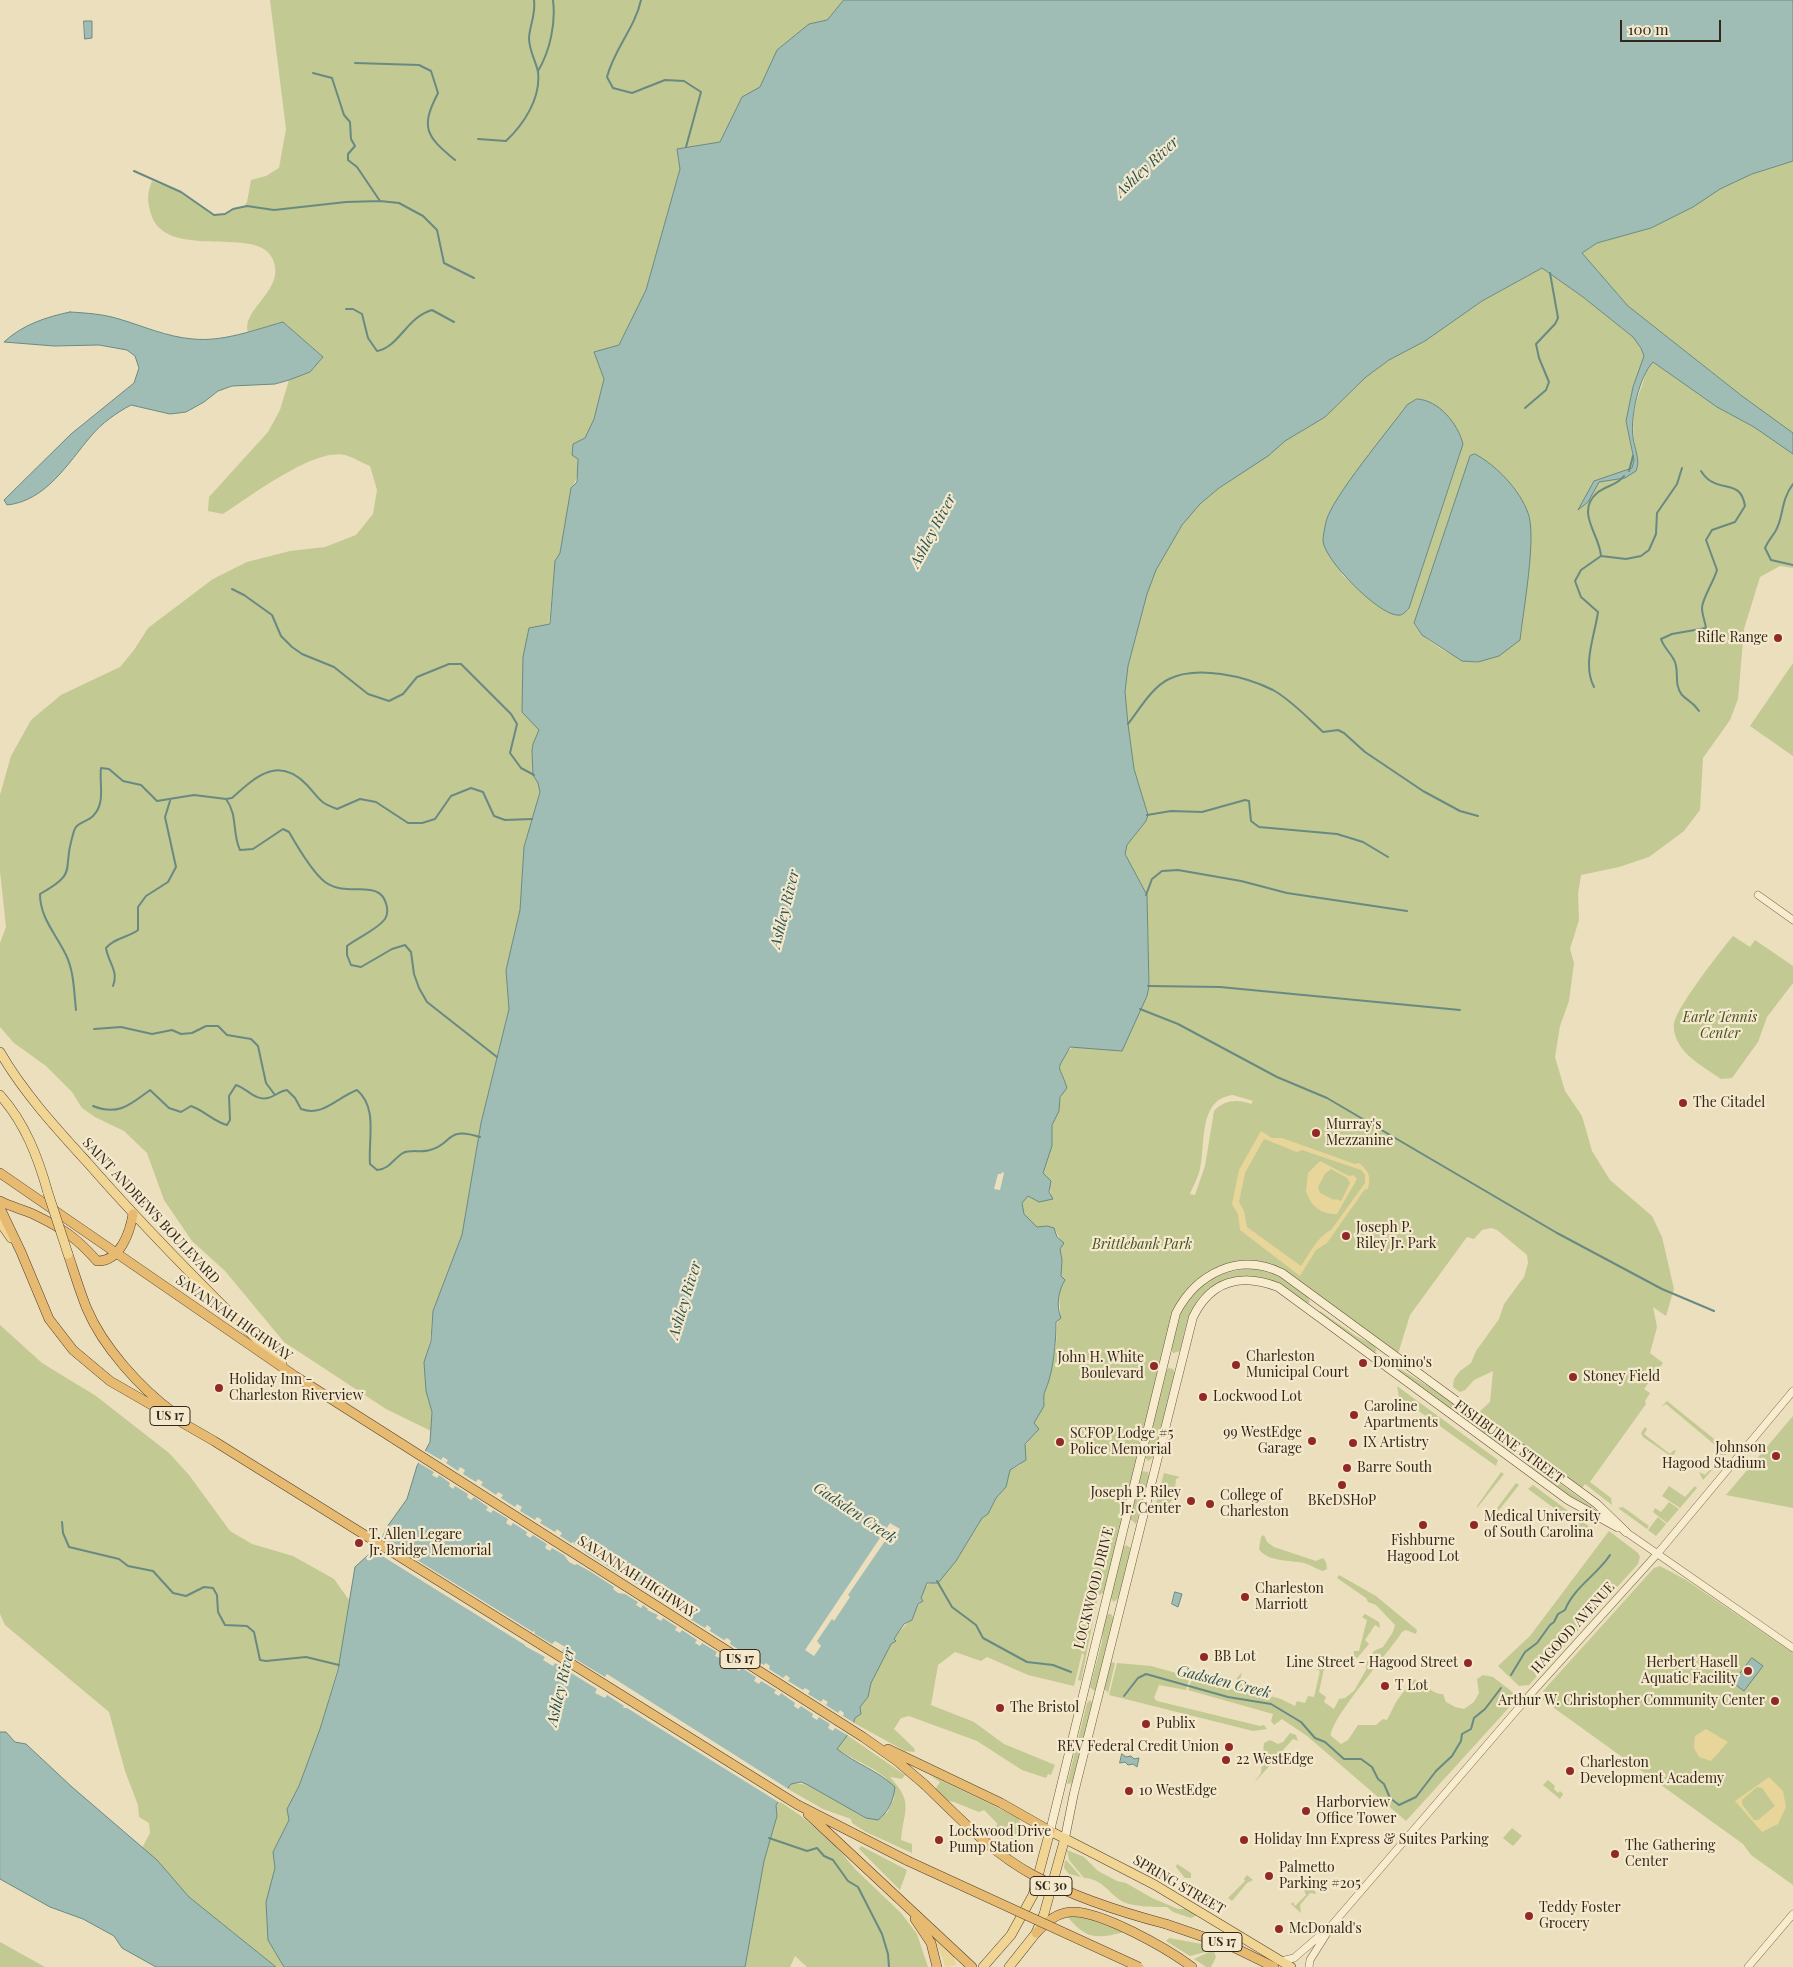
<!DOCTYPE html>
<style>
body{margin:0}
#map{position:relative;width:1793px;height:1967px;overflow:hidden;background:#ecdfbd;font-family:"Playfair Display",serif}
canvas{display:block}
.scale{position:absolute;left:1620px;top:20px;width:101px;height:22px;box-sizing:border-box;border:2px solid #33271b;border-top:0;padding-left:6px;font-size:15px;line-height:18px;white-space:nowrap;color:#33271b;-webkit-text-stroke:4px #f4e9cc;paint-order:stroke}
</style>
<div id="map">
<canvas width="1793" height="1967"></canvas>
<div class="scale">100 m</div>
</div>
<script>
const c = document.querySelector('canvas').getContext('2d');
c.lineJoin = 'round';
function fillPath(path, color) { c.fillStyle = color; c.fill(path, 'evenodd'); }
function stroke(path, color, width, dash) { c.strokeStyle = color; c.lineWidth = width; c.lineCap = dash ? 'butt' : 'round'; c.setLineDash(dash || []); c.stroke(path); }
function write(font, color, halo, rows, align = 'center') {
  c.font = font + ' "Playfair Display",serif'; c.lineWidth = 4.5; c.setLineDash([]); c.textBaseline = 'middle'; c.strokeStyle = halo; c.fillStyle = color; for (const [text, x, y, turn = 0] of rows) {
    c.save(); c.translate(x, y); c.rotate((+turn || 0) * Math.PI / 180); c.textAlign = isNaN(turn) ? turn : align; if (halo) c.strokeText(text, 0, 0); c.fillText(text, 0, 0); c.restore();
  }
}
const green = new Path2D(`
 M270,0h574l-17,20 -18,4 -32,26 -17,38 -18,9 -22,45 -43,7 3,20 -34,121 -27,55 -25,8 10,26 -10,40 -9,20 -12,5c5,14 9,32 -2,44l-11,65 -5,9 -16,168 -7,21 1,24 5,8 2,9 -16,55 -4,63 -14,60 3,39 -28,114 -19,113 -29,75 -3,30 -6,21 2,29 6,21 -1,19 -45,-22 -102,-67 -59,-71 -33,-30 -28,-41 -17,-47 -23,-22 -29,-14 -13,-9 -10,-16 -26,-26 -32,-23 -14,-16v-84l6,-16 -6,-56v-76l11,-39 20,-36 30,-25 59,-28 14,-17 14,-22 65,-49 34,-17 43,-11 35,-4 31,-12 17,-21 4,-24 -7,-24c-8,-3 -17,-9 -25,-11 -32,-7 -95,42 -122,59l-15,-3 1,-14 59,-65 12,-22 9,-30 21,-8 13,-15 -40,-35 -35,10c-7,-24 42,-44 23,-76 -18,-30 -106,5 -120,-42 -4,-14 -4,-20 1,-33l29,11 33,23 11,-1 8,-5 11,-2 3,-5 4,-22 15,-4 13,-8 7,-39z
 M1793,161v272l-51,-37 -114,-90 -46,-53 15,-10 54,-15 69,-39 32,-15z
 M1542,268l41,29 50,40 8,11 3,8 -11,31 -7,34 6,32 4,2c-4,-32 -5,-41 7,-72 2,-8 4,-15 10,-21l64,45 37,20 39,27v114l-13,-2 -20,11 -16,52 -6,70 -8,21 -27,38 -3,52 -16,21 -35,26 -30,10 -38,8 -3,19 1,26 -9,29 4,14 -5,38 -9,25 -5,31 10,34 17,25 10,35 18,29 42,36 10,21 12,52 -8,27 -13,-9 4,20 -7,26 13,10 -19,26 6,4 -5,8 1,3 -56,78 21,16 1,7 -27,-21 -3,4 -104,-75 12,-11 3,-31 -19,9 -9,10 -5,2 -7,-5 1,-8 6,-8 11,-8 5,-12 23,-32 5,-15 20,-27 4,-14 -1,-8 -30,-25 -6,-2 -9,2 -8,9 -7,-2 -57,78 -12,39 -124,-88c-46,-16 -88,11 -103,55l-67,271 -6,4 -17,85 -3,-1 6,-25 -2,-2 -8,33 -46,-11 -41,-18 -6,4 -26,-9 -17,13 -7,40 43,17 30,22 51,21 -4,10 -3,-1 -2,4 -24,-8 -45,-29 -68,-25 -8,2 -7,11 20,19 1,4 -10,-1 -51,-28 1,-5 6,-4 -1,-7 8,-10 3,-14 20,-39 5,-3 -2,-2c6,-9 15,-16 20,-25 3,-6 3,-9 9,-13l-2,-3 3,-11 8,-5 34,-37 16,-27 6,-4 8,-16 10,-11 4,-17 10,-5 5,-8 -1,-10 8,-11 2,-13 10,-22 -2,-5c8,-17 12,-35 14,-52 1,-10 0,-18 3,-27 4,-12 -5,-21 6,-37 -7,-7 -3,-11 -3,-20 0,-6 -3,-9 0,-16l-6,-13 -7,-5 -12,1c-8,-9 -19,-15 -13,-29l4,-2 11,6 12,-7 -2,-16 -6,-6 9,-27v-21l13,-42c-27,-36 46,-51 69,-60l13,-27 2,-10 -2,-91 -22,-41 2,-9 19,-24 2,-6 -14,-46 -6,-45 -3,-32 3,-26 19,-72 9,-24 26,-45 18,-21 19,-16 66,-47 40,-24 41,-40 23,-17 36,-19 57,-40zM1463,445l-54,163 -6,6 -8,1 -16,-9 -36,-30 -20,-35 4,-22 17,-27zM1475,454l54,60 2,23 -11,102c-11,6 -30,20 -42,23 -15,3 -60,-24 -64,-39l56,-166zM1233,1095l20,6 -2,3c-13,-5 -27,-4 -37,7l-9,55 -10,29 -5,-1c3,-8 8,-16 10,-25 6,-26 -2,-70 33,-74z
 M1793,663v93l-43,-30z
 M1733,936l17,11 5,-7 38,26v17l-26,34 -9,25 -26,36 -11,1c-14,-10 -35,-21 -43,-37 -3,-6 -5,-13 -4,-19 5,-19 45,-70 59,-87z
 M1251,1268c17,3 54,16 59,34l-3,2c-12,-8 -25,-19 -39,-24 -27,-10 -60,1 -74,26 -8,14 -10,30 -14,45l-7,2c-4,-7 1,-16 2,-23 10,-42 36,-57 76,-62z
 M1320,1311l36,25 18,9 3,6 -3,1 -54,-38z
 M0,1325l42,38 54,33 73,57 20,22 41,56 22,13 41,12 41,23 15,21 -9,60 -20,69 -21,57 -12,23 2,11 -16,32 2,16 -7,72 16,27h-8l-87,-70 -32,-37 -15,-12 8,-15 -1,-10 -10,-6 -1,-12 -13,-34 -16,-59 -104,-87 -5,-11z
 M1397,1367l42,26 76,54 1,4 -4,4 -116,-86z
 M1168,1368l5,1 2,4 -21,84 -6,4 -4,-5 21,-83z
 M1397,1386l101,74 -2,6 -97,-69z
 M1667,1401l62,50 -26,29 -4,-8 6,3 16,-18 -2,-3 2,-4 -55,-46 -5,3z
 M1793,1416v92l-67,-13z
 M1645,1427l2,2 -3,5 26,20 4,-4 2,1 -4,6 -29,-20 -2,-4z
 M1531,1465l13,7 51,37 -25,-12 -41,-30z
 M1142,1471l6,1 1,4 -13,48 -7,-6z
 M1501,1472l3,2 -27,34v-2z
 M1164,1473l16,4 -4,2 -2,17 -15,-5z
 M1516,1483l3,2 -27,34 -1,-3z
 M1533,1485l57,42 -2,6 -60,-44z
 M1669,1486l16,11 10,-11 2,2 -17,20 -18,-12z
 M1158,1495l15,3 -7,13 -11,-2z
 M1669,1502l10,7 -12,14 -14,-11 2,-4 6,4z
 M1623,1507l26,19 -2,3 -29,-21z
 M1658,1517l8,7 -10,12 -8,-6z
 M1609,1531l29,22 2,4 -2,7 -109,121 -10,1 -21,-20 32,-30z
 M1264,1535l3,7 7,5 42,14 7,-3 3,4 1,7 -4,2c-7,-2 -12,-6 -19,-8 -14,-3 -37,-1 -45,-14l2,-12z
 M1126,1545l5,3 -12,49 -5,5 -4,-4 12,-50z
 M1660,1566l26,14 107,73v232l-42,-30 -8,-11 -200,-144v-9l111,-123z
 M1339,1575l37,21 41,34 -1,4 -10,-4 -4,2c-11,18 -73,88 -71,104l10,8 7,-4 10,-15h18l7,-6 4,1 9,-18 17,-23c12,2 18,16 30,15l3,8 9,5 9,2 10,-7 5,-9 -2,-14 6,-4 10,2 22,17 -1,8 -108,119 -99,-85 -25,-17 -8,6 -3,-4 2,-7 -85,-24 3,-9h5l39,9 2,-12 5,-6 -2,8 6,9 35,10 14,7 2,-5 8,2 3,-7 6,1 6,-26 -4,-2 2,-2 6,2 -5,23 7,5 -2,5 10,7 5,-10 6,-1 9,-7 12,-21 1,-8 7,-11 9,-4 10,-15 2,-7 -19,-20 -8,-3 -2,-4 -29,-20z
 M1108,1614h3l3,5 -17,68 -3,4 -4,-4 12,-45 2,-24z
 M1365,1614l14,8 1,6 -5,-3 -10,15 4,4 -16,19 1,-12h5l8,-31 -5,-3z
 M1111,1662l4,1 -7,30 -4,-5z
 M1117,1663l34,3 39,11 -4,13 -27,-5 -5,13 3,3 103,25 4,-1 3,4 -14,2 -144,-36z
 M1090,1700l3,4 -20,79 -6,1 20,-81z
 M1290,1733l6,2 2,6 -5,-2 -18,20 3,6 -6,-2 -18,20 7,-10 3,-30 6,-3 8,4 5,-2z
 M847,1735l58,40 -3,4 -12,-2c24,26 14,32 11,63l11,4v9l-46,-21 -14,-9 -1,-4 -28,-10 -35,-20 3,-5c23,-4 55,24 75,34l21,-5 7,-15c-2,-5 -2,-12 -5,-16 -7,-11 -39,-24 -52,-33z
 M930,1775l89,43 2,9 -8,13 -17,-11 1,-6 -13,-13 -5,2 -25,-10 -24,-5 10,-15z
 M1548,1780l7,6 -1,3 4,4 2,-2 3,3 -3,5 -17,-14z
 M779,1801l22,15 34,29 20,24 46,44 16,21 11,33h-121l-12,-11 -5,11h-45l19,-106 13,-45 -1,-11z
 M1512,1828l10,8 -9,10 -10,-8z
 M861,1846l46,24 -7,20 -41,-41z
 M1067,1850l17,7 14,14 19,10 9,2 26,15 26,11h9l10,6 -6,3 -18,-6 -6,-5c-11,0 -38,0 -47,-7 -13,-9 -18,-21 -36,-22l-15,-18z
 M1065,1860l3,2 13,15 -12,-3 -5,-6z
 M1177,1864l14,9v5h-6l-9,-11z
 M1247,1875l6,5 -6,3 -15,18 -4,-3 17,-17 -1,-2z
 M1307,1886l7,3 2,5 -6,-1 -10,12 1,8 -10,-9 2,-2 2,4 11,-11 -2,-5z
 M1067,1916h17l40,16c-27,7 -38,8 -57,-16z
 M1169,1938l33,6 11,6 -23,6 -24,-15z
 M0,1942l45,25h-45z
 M1209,1952h5l2,5 -5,10h-5l-12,-8z`);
const sand = new Path2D(`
 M1261,1131l11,7h10l73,26 4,-1c10,7 13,16 8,27l-2,-1 -38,54 -11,7 -16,26 -60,-46 -2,-16 -6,-10 7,-34zM1264,1139l33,13 5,-2 59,20 4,5v8l-34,47c-14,7 -21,23 -30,36l-54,-39 -3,-16 -5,-9 6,-29z
 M1320,1161l29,15 5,-1 3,4 -20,35c-16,1 -27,-9 -31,-23l2,-18zM1331,1169l16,9 3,5 -9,18 -5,-2 -2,1 -14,-7 -2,-6 7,-13z
 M1706,1729l22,13 -17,19 -12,-4 -5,-9 1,-12z
 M1769,1777l14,14 3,16 -8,17 -16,8 -27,-31zM1757,1787l5,1 13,18 -17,14h-4l-12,-16v-4z
 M930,1933l12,9 -2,1 14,13 2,9 -11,2c-3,-13 -8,-22 -15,-34z`);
const water = new Path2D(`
 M844,0h949v161l-41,13 -32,15 -27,18 -42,21 -54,15 -15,10 46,53 114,90 51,37v21l-39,-27 -37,-20 -64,-45c-14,15 -23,55 -20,75 1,11 8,23 3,34l-11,7 -26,4 -11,20 -10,8 16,-29 38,-13 2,-8 -8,-39 7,-34 11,-31 -3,-8 -8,-11 -50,-40 -41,-29 -60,33 -57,40 -36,19 -23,17 -41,40 -40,24 -17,15 -49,32 -19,16 -18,21 -26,45 -9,24 -19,72 -3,26 3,32 6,45 14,46 -2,6 -19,24 -2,9 22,41 2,91 -2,10 -25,55 -52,-4c-15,28 -12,13 -3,41l-7,9 -1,14 -7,14v21l-9,27 8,8 -2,11 4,7 -14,3 -11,-6 -6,7 2,11 13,13 10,-1 7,2 3,9 7,6 -4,6 2,11 -1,16 4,4c-7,11 -9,27 -4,38l-5,4c0,17 -2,42 -7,58 -4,14 -6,10 -5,26l-10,17 5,6 -14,15 1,16 -16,10 -4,17 -10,11 -8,16 -6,4 -26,43 -18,22h-11l-6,15 2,3 -5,3 -6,16 -8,4 -10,15 2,2 -5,3 -20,39 -3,14 -8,10 1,7 -6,4 -3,11 -15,20c19,15 40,21 58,38 -2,14 -6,24 -17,33l-12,-2 -58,-33 -7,-3 -10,2 -15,21 1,11 -13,45 -19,106h-461l-16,-27 -2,-38 9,-34 -2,-16 16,-32 -2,-11 12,-23 21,-57 18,-59 17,-103 24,-22 8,-18 20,-28 10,-33 13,-24 2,-30 -6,-21 -2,-29 7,-21 2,-30 29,-76 19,-112 28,-114 -3,-39 14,-60 4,-63 16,-55 -2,-9 -5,-8 -1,-24 1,-7 6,-14 -17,-18 1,-55 6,-29 21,-4 5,-63 5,-8 11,-65 6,-6 1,-23 -6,-4 1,-11 12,-6 9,-19 10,-40 -10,-27 25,-7 27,-55 34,-121 -3,-20 43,-7 22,-45 18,-10 17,-37 32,-26 18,-4z
 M84,21h8v17l-7,1z
 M70,312c16,1 33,2 49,7 24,7 48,18 74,20 30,3 61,-9 90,-17l40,35 -13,15 -21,8 -14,4 -43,2 -14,5 -14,11 -18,10 -16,2 -39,-9c-15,8 -29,18 -40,31 -23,27 -45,65 -84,69l-3,-5 67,-66 63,-51 5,-15 -4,-12 -8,-6 -28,-5 -45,1 -50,-4c18,-17 42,-25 66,-30z
 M1417,399c22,1 41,25 46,45l-54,164c-4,4 -6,8 -12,7 -19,-1 -72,-54 -74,-74 0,-6 2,-14 3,-19 4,-22 65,-95 81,-117z
 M1475,454c21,11 45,36 53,59 9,23 -5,99 -8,127l-21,16 -21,6 -16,-1 -40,-26 -8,-12 56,-167z
 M1175,1592l7,2 -4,13 -6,-3z
 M1752,1658l11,8 -19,25 -11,-8z
 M0,1732h6l9,10 11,2 46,43 85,73 32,37 87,70h-120l-34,-19 -8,-12 -31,-17 -33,-12 -50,-28z
 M1122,1754l4,3 5,-1 3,3 5,-1 -2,9 -4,-3 -5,1 -3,-3 -5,1z`);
const pier = new Path2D(`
 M1002,1172l2,1 -4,17 -6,-1 4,-15h3z
 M424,1450l17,10 2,-3 5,3 -2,3 12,8 2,-4 5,3 -2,4 13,8 2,-3 5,3 -2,3 15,10 2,-3 5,3 -2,3 14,9 2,-3 5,3 -2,4 15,9 2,-3 5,3 -2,3 15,9 2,-3 5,4 -2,3 11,7 4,-1 -1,2 4,3 2,-2 3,2 2,5 35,22 5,-2 5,3v5l15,10 3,-3 4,3 -1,3 8,3 -1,2 7,5 2,-3 5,3 -2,3 15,9 2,-3 5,3 -2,4 15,9 2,-3 4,3 -1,3 14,9 3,-2 4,3 -1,3 14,9 2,-3 5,3 -2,3 15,9 2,-2 4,3 -1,3 14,9 3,-3 4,3 -2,3 15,9 2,-2 5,3 -2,3 13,8 2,-3 5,3 -2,3 12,8 2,-3 4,3 -1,3 13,8 -2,7 -5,5 -14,-8 -2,3 -5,-3 2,-4 -11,-7 -2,3 -5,-3 1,-3 -12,-8 -3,3 -4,-3 1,-3 -14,-10 -2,3 -5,-3 2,-3 -15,-9 -2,3 -5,-3 2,-4 -14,-9 -3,3 -4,-3 1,-3 -14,-9 -2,2 -5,-2 2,-4 -15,-9 -2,3 -5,-3 2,-3 -15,-10 -2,3 -5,-3 2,-3 -14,-9 -2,3 -5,-3 2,-3 -11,-5 1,-1 -5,-4 -2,3 -5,-3 2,-3 -13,-8 -7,-1 -5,-4 1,-2 -23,-15 -14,-8 -2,1 -6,-3 -5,-7 -12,-7 -2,3 -5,-3 2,-4 -14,-9 -3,3 -4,-3 1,-3 -14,-9 -2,3 -5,-3 2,-4 -15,-9 -2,3 -5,-3 2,-3 -14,-10 -3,3 -4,-3 1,-3 -13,-8 -2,3 -4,-3 1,-3 -11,-8 -2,3 -5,-3 2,-3 -17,-10z
 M890,1523l10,6 -10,15 -5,-3 -37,54 2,2 -16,24 -2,-2 -15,22 4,5 -7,10 -9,-6z
 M380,1537l153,95 1,-2 1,4 17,10 3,-3 2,1 8,5 -3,4 43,26 2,-3 183,116 -10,13 -153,-95h-4l1,-2 -17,-11 -2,3 -10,-5 2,-4 -42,-26 -2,3 -10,-6 2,-3 -20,-11v-1l-154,-96z`);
const stream = new Path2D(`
 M641,0c-6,28 -27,49 -34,77l6,11 19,5 33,-13 19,1 17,11 -15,55
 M355,63l64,2 12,6 7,22c-18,35 -12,43 17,67
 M538,71c12,-20 18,-48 15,-71
 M313,73l19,5 12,37 6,7 1,17 4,7 -7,8v6l9,7 23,34
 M478,139l28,2c18,-17 35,-43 32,-69 -2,-11 -9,-21 -9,-34 1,-14 7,-24 5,-38
 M134,171l47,21 33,23 11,-1 8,-5 14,-3 27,4 72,-8 34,-1 19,2 24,13 14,14 7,33 30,15
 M346,309h7l9,5 6,24 9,13c22,-4 30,-34 55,-41l22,12
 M1525,408l21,-18 3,-8 -10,-24 -3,-14 19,-20 3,-6 -8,-45
 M1629,471l4,-15
 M1793,484c-13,17 -9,34 -18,48 -4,6 -7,9 -10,16l6,12 22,5
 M1601,556l25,3 15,-3 8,-6 7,-16 1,-21 20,-29 5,-16
 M1601,556c-1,-21 -26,-44 -4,-63 8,-7 21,-8 27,-17
 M232,589l12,6 28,20 9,21 11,11 10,7 32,13 34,27 21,7 14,-7 14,-17 32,-13h12l50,50 6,10 -7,29 11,15 13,7
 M1594,687c-12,-23 1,-52 4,-75l-17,-15 -6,-16 6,-11 20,-14
 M1699,711c-7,-10 -10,-9 -17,-16 -9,-11 -2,-25 -8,-35 -4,-8 -10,-12 -13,-21l11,-5 34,-6c-1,-7 -4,-13 -4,-20 0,-9 12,-27 15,-38l-11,-30 6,-10 23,-8 10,-16c-4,-25 -20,-15 -36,-26 -3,-2 -6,-6 -8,-9
 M1128,724c11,-14 24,-37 41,-45 28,-14 76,-3 104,11 18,10 35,28 50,42l15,-2 6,3 21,19 58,39 37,20 18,5
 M226,799c12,16 6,35 14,51l13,-1 30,-20 6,3c8,14 23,40 36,50 18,13 40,3 52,10 9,4 13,19 8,27 -8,11 -27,18 -38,27v9l4,10 10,2 31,-18 13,-4 6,7 3,22 5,14 8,14 70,55
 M1147,815l24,-4 31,1 43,-12 4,1 2,20 8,6 78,7 26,8 25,15
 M1146,895l6,-16 10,-8 16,-1 63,11 46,12 120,18
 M113,986c6,-15 -5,-24 -7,-38 9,-11 22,-10 32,-18v-23l8,-11 22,-14 8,-15 -11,-50 5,-16
 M1148,986l72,1 240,23
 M1140,1009l38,15 99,53 50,21 230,135 105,56 52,22
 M76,1010c-2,-18 -2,-39 -10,-55 -10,-21 -26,-37 -26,-61 39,-22 22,-23 32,-56 1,-3 2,-9 4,-11 4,-5 12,-6 17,-11 13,-13 6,-32 8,-48l8,1 14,12 18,4 16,16 37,-6 32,4 6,-1c25,-23 47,-42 75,-13 13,14 11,17 30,24l23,-10 16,3 32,21h14l13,-4 16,-23 20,-8 12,4 11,24 11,4 27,-1
 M94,1029l27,-2 31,7 20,-4 9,4 11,-1 14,-7h12l9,9 24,4 7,7 8,37 9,12
 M93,1106c25,10 37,-1 57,-16l19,18 12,4 10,-6c14,5 22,15 36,19l3,-5 -1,-24 7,-11c12,4 19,16 32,13 8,-2 11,-7 19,-8l8,8 6,11c22,8 35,-11 56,-19 21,18 11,49 13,74l7,6c13,-1 16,-11 26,-17 8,-4 19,0 27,-3 24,-6 14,-24 50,-13
 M62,1522l1,11 6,14 50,12 9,7 25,5 20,22 13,3 18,-9 9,1 4,7 1,17 7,13 22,1 7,6 6,28 6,1 40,-4 33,8
 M937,1581l15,26 24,18 7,13 44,24 26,3 18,7
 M1511,1675l14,-23 12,-9 13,-18 4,-3 4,-8 7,-4c9,-23 33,-36 45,-55
 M1124,1696l14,-18 8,-4 82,23 43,7 30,18 14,16 10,4 19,17h17l11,8 6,12 6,5 6,14 9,7 17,-8 20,-26 16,-15 9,-15 1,-7 9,-5 3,-11 11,-9 16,-21
 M769,1838l38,13 10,-3 7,8 9,4 15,21 10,6 24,47 6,20 1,13`);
const tertiary = new Path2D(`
 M1758,895l35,25
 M1626,1532l167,116
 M1281,1961l13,-3 37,-32 197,-229 130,-144 135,-162
 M1309,1967l1,-7 17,-27
 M1748,1967l45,-53`);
const secondary = new Path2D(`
 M1050,1831l126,-518c21,-40 63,-61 106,-40l315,231 29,28
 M1065,1838l9,-45 119,-476c18,-37 49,-44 85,-30l290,213 49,27`);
const primary = new Path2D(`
 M0,1052c23,40 56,76 87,110 62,71 128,137 195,202
 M0,1095c25,28 38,62 48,98
 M0,1222l11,16
 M983,1967l28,-32 22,-40 17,-64 105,54 136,82
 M1009,1967l27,-34 8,-19 21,-76`);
const trunk = new Path2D(`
 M0,1173l295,203 568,361 34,24 27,23
 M0,1201c11,6 22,8 33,13 29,14 43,23 64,47 23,1 33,-29 36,-47
 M0,1208l21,44 28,67 24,31 37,31 104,60 584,364 110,56
 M68,1254c6,18 12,38 19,55 16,38 54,80 87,104
 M888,1749l113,54 49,28
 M808,1814l164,153
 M915,1919l16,24 6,24
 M1166,1924l67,23 41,20
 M1036,1933c10,-10 19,-20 35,-21 29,-2 97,37 121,55`);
const primaryBridge = new Path2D(`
 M48,1193l20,61`);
const trunkBridge = new Path2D(`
 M924,1784c34,33 68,69 109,91 43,23 87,37 133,49
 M908,1861l231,106`);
const markers = [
 [1778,638,5,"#912928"],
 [1683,1103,5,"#912928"],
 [1316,1133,5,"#912928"],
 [1346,1236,5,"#912928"],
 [1363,1363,5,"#912928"],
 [1236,1365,5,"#912928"],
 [1154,1366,5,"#912928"],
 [1573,1377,5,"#912928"],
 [219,1388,5,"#912928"],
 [1203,1397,5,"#912928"],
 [1354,1415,5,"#912928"],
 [1312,1441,5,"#912928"],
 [1060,1442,5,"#912928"],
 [1353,1443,5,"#912928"],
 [1776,1456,5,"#912928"],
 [1347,1468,5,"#912928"],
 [1342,1485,5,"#912928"],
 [1191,1501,5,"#912928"],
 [1210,1504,5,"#912928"],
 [1423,1525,5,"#912928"],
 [1474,1525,5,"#912928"],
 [359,1543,5,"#912928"],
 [1245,1597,5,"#912928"],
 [1204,1657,5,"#912928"],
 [1468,1663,5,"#912928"],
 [1748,1671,5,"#912928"],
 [1385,1686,5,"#912928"],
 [1775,1701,5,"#912928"],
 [1000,1708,5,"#912928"],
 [1146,1724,5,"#912928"],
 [1229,1747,5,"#912928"],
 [1226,1760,5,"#912928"],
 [1570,1771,5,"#912928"],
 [1129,1791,5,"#912928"],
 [1306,1811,5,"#912928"],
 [939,1840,5,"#912928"],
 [1244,1840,5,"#912928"],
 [1615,1854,5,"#912928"],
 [1269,1876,5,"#912928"],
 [1529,1916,5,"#912928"],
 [1279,1929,5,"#912928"]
];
const shields = [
 [170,1416,40],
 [740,1659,40],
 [1051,1886,42],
 [1222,1942,40]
];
const shieldNames = [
 ["US 17",170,1416],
 ["US 17",740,1659],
 ["SC 30",1051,1886],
 ["US 17",1222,1942]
];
const poiNames = [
 ["Rifle Range",1768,638,"right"],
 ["The Citadel",1693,1103],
 ["Murray's",1326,1125],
 ["Mezzanine",1326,1141],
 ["Joseph P.",1356,1228],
 ["Riley Jr. Park",1356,1244],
 ["Charleston",1246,1357],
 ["Municipal Court",1246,1373],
 ["John H. White",1144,1358,"right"],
 ["Boulevard",1144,1374,"right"],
 ["Domino's",1373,1363],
 ["Stoney Field",1583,1377],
 ["Holiday Inn -",229,1380],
 ["Charleston Riverview",229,1396],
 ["Lockwood Lot",1213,1397],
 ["Caroline",1364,1407],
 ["Apartments",1364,1423],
 ["99 WestEdge",1302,1433,"right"],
 ["Garage",1302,1449,"right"],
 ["SCFOP Lodge #5",1070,1434],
 ["Police Memorial",1070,1450],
 ["IX Artistry",1363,1443],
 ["Johnson",1766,1448,"right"],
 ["Hagood Stadium",1766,1464,"right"],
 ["Barre South",1357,1468],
 ["Joseph P. Riley",1181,1493,"right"],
 ["Jr. Center",1181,1509,"right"],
 ["College of",1220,1496],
 ["Charleston",1220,1512],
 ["BKeDSHoP",1342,1501,"center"],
 ["Medical University",1484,1517],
 ["of South Carolina",1484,1533],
 ["T. Allen Legare",369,1535],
 ["Jr. Bridge Memorial",369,1551],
 ["Fishburne",1423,1541,"center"],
 ["Hagood Lot",1423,1557,"center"],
 ["Charleston",1255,1589],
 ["Marriott",1255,1605],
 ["BB Lot",1214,1657],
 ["Line Street - Hagood Street",1458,1663,"right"],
 ["Herbert Hasell",1738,1663,"right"],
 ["Aquatic Facility",1738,1679,"right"],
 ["T Lot",1395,1686],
 ["Arthur W. Christopher Community Center",1765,1701,"right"],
 ["The Bristol",1010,1708],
 ["Publix",1156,1724],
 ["REV Federal Credit Union",1219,1747,"right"],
 ["22 WestEdge",1236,1760],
 ["Charleston",1580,1763],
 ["Development Academy",1580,1779],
 ["10 WestEdge",1139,1791],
 ["Harborview",1316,1803],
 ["Office Tower",1316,1819],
 ["Lockwood Drive",949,1832],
 ["Pump Station",949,1848],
 ["Holiday Inn Express & Suites Parking",1254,1840],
 ["The Gathering",1625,1846],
 ["Center",1625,1862],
 ["Palmetto",1279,1868],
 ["Parking #205",1279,1884],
 ["Teddy Foster",1539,1908],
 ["Grocery",1539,1924],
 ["McDonald's",1289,1929]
];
const parkNames = [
 ["Earle Tennis",1720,1018],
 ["Center",1720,1034],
 ["Brittlebank Park",1142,1245]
];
const streetNames = [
 ["SAINT ANDREWS BOULEVARD",151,1211,47],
 ["SAVANNAH HIGHWAY",234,1318,35],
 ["FISHBURNE STREET",1509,1442,36],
 ["SAVANNAH HIGHWAY",637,1577,33],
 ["LOCKWOOD DRIVE",1094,1588,-76],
 ["HAGOOD AVENUE",1573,1628,-48],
 ["SPRING STREET",1179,1885,30]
];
const waterNames = [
 ["Ashley River",1147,167,-43],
 ["Ashley River",933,531,-62],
 ["Ashley River",785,909,-76],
 ["Ashley River",685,1300,-73],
 ["Gadsden Creek",855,1513,34],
 ["Gadsden Creek",1224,1682,14],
 ["Ashley River",561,1687,-77]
];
fillPath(green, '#c2c992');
fillPath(sand, '#e8d59a');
fillPath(water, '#a0bdb5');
stroke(water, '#698a83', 1);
fillPath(pier, '#ecdfbd');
stroke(stream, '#698a83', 2);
stroke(tertiary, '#836f57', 8);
stroke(secondary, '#65503a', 9);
stroke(primary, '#513d2b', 10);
stroke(trunk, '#513d2b', 10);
stroke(tertiary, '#f8eccf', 7);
stroke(secondary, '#f8eccf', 8);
stroke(primary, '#f0d594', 9);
stroke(trunk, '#e6ba70', 9);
stroke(primaryBridge, '#513d2b', 10, []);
stroke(trunkBridge, '#513d2b', 10, []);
stroke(primaryBridge, '#f0d594', 9);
stroke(trunkBridge, '#e6ba70', 9);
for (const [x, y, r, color] of markers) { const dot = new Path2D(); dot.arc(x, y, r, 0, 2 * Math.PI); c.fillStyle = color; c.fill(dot); stroke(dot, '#f4e9cc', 2); }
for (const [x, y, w] of shields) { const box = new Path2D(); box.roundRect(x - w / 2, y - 9.5, w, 19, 4); c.fillStyle = '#f4e9cc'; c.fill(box); stroke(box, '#33271b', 1); }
write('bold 12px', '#33271b', null, shieldNames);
write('14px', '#33271b', '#f4e9cc', poiNames, 'left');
write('italic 14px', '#434f22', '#f4e9cc', parkNames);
write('14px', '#33271b', '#f4e9cc', streetNames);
write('italic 15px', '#2a5251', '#f4e9cc', waterNames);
</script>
